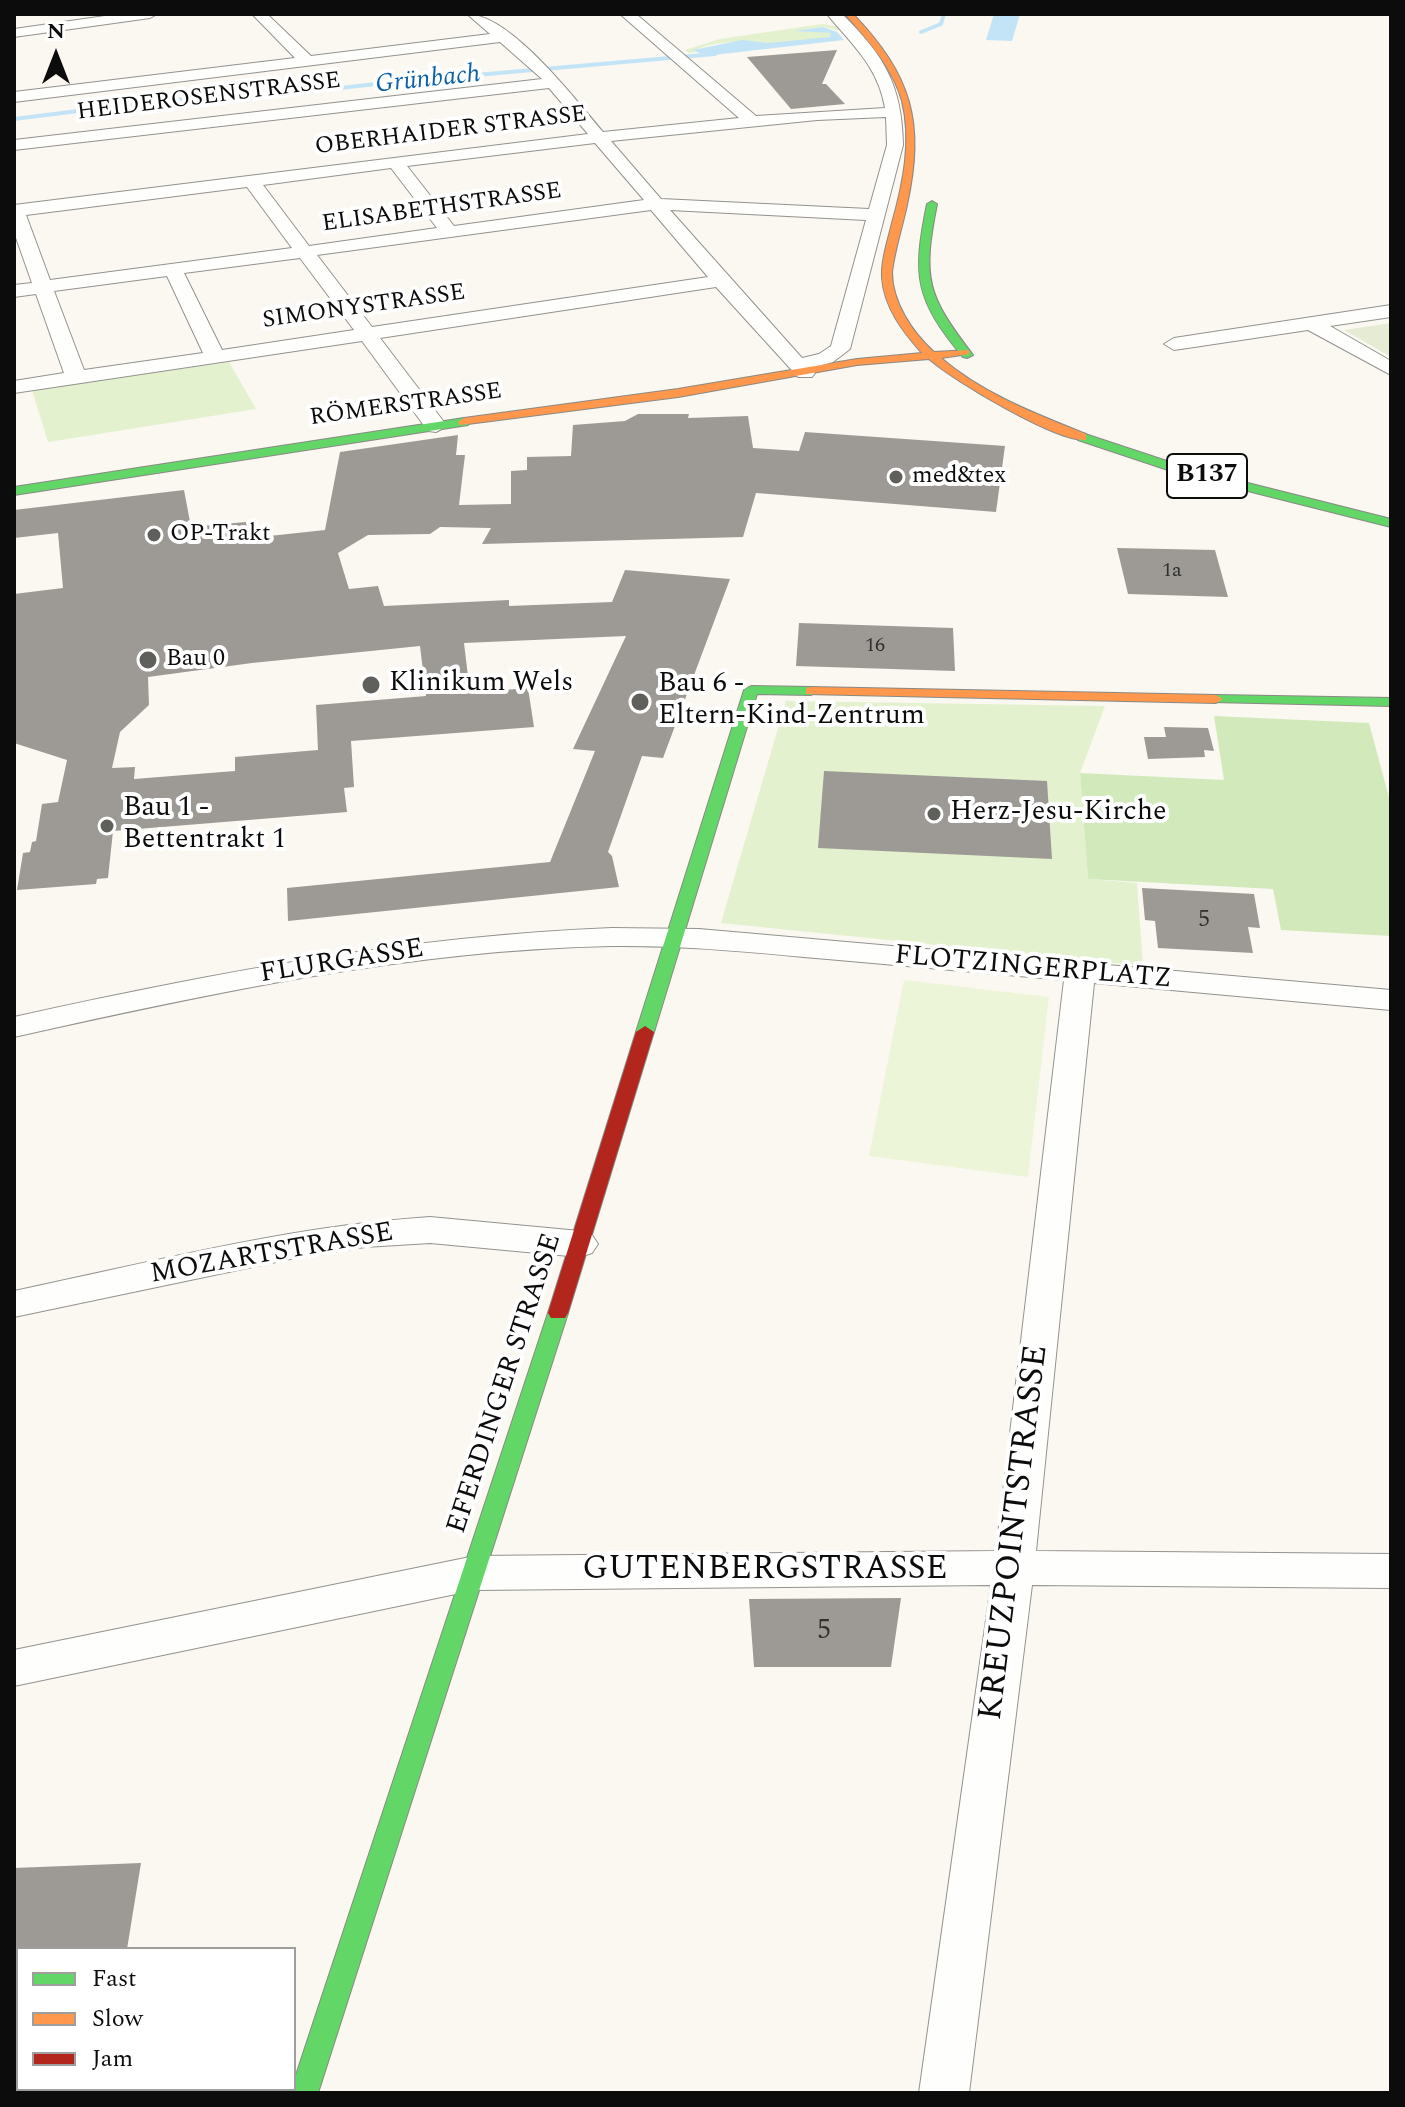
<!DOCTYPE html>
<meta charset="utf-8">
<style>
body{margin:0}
#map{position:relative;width:1405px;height:2107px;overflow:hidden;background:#faf8f0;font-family:Spectral,serif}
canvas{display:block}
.frame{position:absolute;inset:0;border:16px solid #0c0c0c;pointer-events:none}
.legend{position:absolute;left:16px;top:1947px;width:280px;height:144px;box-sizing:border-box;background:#fff;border:2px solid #9e9e9e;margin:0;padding:10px 14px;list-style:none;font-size:24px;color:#0c0c0c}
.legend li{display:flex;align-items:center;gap:16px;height:40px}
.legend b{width:40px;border:2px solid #9e9e9e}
.north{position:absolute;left:16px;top:16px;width:80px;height:80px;-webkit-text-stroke:6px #fff;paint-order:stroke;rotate:0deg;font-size:22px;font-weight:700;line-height:32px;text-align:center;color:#0c0c0c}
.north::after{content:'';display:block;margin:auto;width:28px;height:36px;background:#0c0c0c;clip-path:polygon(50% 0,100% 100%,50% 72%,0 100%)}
</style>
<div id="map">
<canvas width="1405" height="2107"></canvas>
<div class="frame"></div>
<ul class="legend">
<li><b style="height:10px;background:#63d668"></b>Fast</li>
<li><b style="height:10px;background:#ff974d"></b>Slow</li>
<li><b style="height:10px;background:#b3261e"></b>Jam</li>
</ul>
<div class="north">N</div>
</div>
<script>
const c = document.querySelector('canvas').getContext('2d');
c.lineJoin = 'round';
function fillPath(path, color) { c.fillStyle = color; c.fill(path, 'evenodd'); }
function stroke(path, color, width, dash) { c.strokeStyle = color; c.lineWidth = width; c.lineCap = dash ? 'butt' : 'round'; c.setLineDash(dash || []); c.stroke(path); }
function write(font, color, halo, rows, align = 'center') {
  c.font = font + ' Spectral,serif'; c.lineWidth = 8; c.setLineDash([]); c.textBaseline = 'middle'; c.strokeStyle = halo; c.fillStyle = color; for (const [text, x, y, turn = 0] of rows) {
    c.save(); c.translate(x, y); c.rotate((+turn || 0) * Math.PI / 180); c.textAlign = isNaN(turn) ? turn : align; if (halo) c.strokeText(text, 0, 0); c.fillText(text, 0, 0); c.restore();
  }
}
const green = new Path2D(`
 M822,24l13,2 7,5 -19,-4 -27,4 35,2v4c-20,4 -43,7 -63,6 -24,-1 -51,-4 -74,8l3,1 -8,1 -4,-3 35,-11z
 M229,362l27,47 -208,33 -16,-52z
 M786,701l319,5 -25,67 8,106 49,4 6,83 -422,-43z`);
const forest = new Path2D(`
 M1214,716l155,7 22,82v131l-110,-6 -8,-41 -185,-10 -8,-106 144,7z`);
const cemetery = new Path2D(`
 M1391,323v34l-47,-27z`);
const pitch = new Path2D(`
 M904,980l145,17 -21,180 -159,-21z`);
const water = new Path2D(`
 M994,14h26l-8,27 -26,-1z
 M823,27l14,5 7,8 -139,16 -12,-6 49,-10 26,3 62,-6 1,-4 -37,-2z`);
const stream = new Path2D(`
 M921,32l20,-8 3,-10
 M14,119l160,-20 41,3 170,-19 330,-29`);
const building = new Path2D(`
 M837,50l-15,34h4l19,20 -54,5 -44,-52z
 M638,414h51l-1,4 60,-2 5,32 46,3 6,-19 200,14 -9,66 -240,-19 -13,44 -261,7 9,-16 -51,-1 -10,7 -62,1 -30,18 11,36 29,-3 6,20 125,-6v6l103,-4 13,-32 105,9 -67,179 -21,-2 -34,96 4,4 7,31 -331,34 -1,-33 263,-26 45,-111 -22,-2 53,-113 -162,7 6,50 58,-5 6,39 -183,14 3,46 -10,1 3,24 -234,19 -5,47 -11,1 -1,5 -79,6 6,-37 7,-1 2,-10 4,-1 6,-37 16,-2 9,-42 -53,-17v-149l49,-6 -5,-55 -44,5v-28l170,-20 7,37 55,-5 5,16 74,-8 15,-78 118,-17 -2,20h9l-6,50 52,-1v-33l16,-1v-13l44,-1 2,-31 52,-4zM420,646l6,50 -110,9 2,45 -83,7v14l-101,8 1,-12 -23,1 8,-36 29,-27 -1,-28 104,-14z
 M1117,548l98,2 13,47 -100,-3z
 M799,623l154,5 2,43 -159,-5z
 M1164,727l44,1 6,23 -10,-1 1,7 -57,2 -4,-22h22z
 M824,771l223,10 5,78 -234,-11z
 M1142,888l112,6 6,34 -12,-1 5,26 -95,-5 -3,-27 -10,-1z
 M901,1598l-10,69h-137l-5,-68z
 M141,1863l-14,86h-113v-81z`);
const street = new Path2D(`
 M119,14h38l-7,4 -136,19v-8z
 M252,14h15l44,42 179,-22 -23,-20c43,0 108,85 136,118l136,-14 -119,-104h16l120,102 129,-8c-7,-42 -33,-63 -58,-94h15c43,42 60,72 61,131l-53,204 -17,13 -22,6 4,5 -3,4h-14l-82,-90 -336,51 67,88 -11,6 -8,-1 -66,-90 -348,52v-12l50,-8 -28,-79 -22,3v-12l18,-2 -18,-51v-27l574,-71 -39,-46 -535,62v-10l528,-61 -42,-37 -486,60v-10l281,-34zM886,117l1,28 -18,64 -208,-10 -50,-58 206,-21zM595,143l49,57 -190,26 -47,-60zM391,168l46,60 -128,18 -46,-61zM247,187l45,61 -242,32 -24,-65zM651,210l57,67 -336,50 -55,-72zM670,210l196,10 -35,126 -12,8 -17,4zM300,258l54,72 -132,20 -38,-77zM167,276l36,77 -119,17 -30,-79z
 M1391,305v12l-61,9 61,35v14l-83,-45 -134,20 -10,-6 10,-6z
 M612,928l87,1 692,61v20l-297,-27 -58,568 355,3v34l-359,-3 -63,508h-50l72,-508 -516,5 -461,96v-36l461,-94 521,-5 68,-571c-83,-7 -165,-15 -248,-22 -68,-6 -136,-13 -205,-12 -202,4 -400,47 -597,91v-20c198,-44 395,-81 598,-89z
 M430,1217l150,14 12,4 6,9 -6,9 -12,4 -150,-14 -65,4 -65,10 -286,60v-26c138,-29 275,-65 416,-74z`);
const fast = new Path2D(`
 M932,201l5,3c-15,75 -10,91 36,151l-6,3 -4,-1c-48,-58 -51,-80 -36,-153z
 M464,418l6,4 -2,3 -454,70v-8z
 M1082,433l106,35 203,51v8l-211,-53 -102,-34v-6z
 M751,686l60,1 7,4 -7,4 -54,-1 -103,338 -3,4h-12l-3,-4 108,-342z
 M1216,695l175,3v8l-180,-4 -2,-3z
 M558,1305l7,3 3,5 -250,780h-28l4,-4v-8l254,-768 3,-5z`);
const slow = new Path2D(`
 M845,14h8c59,62 72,108 54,191 -5,23 -12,44 -15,67 0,30 20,60 42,80l35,-2v4l-28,4c42,36 95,56 145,76v6c-30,2 -133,-60 -157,-81l-72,6 -179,32 -218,28 -2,-3 6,-4 214,-29 179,-30 65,-6c-19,-21 -38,-46 -40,-75 -1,-18 6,-38 10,-55 11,-39 20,-82 10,-122 -10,-35 -34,-60 -57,-87z
 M811,687l405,8 7,4 -7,4 -410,-9v-6z`);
const jam = new Path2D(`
 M645,1026l9,6 -86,281 -3,5h-14l-3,-5 88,-281z`);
const markers = [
 [896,477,8,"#5f5f5c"],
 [154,535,8,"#5f5f5c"],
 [148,660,10,"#5f5f5c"],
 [371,685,10,"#5f5f5c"],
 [640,702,10,"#5f5f5c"],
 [934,814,8,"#5f5f5c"],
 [107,826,8,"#5f5f5c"]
];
const farNumbernames = [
 ["1a",1172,572],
 ["16",875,647]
];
const farStreetnames = [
 ["HEIDEROSENSTRASSE",209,98,-7],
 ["OBERHAIDER STRASSE",451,132,-7],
 ["ELISABETHSTRASSE",442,209,-8],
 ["SIMONYSTRASSE",364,308,-8],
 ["RÖMERSTRASSE",406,406,-8]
];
const farPoinames = [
 ["med&tex",912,477],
 ["OP-Trakt",170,535],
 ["Bau 0",166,660]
];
const numberNames = [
 ["5",1204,921]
];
const farWaternames = [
 ["Grünbach",428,81,-6]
];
const shields = [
 [1207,476,80]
];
const shieldNames = [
 ["B137",1207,476]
];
const poiNames = [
 ["Klinikum Wels",389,685],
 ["Bau 6 -",658,686],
 ["Eltern-Kind-Zentrum",658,718],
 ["Bau 1 -",123,810],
 ["Bettentrakt 1",123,842],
 ["Herz-Jesu-Kirche",950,814]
];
const streetNames = [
 ["FLURGASSE",342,963,-9],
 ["FLOTZINGERPLATZ",1033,969,5],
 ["MOZARTSTRASSE",272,1255,-10],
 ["EFERDINGER STRASSE",506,1384,-72]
];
const nearNumbernames = [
 ["5",824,1633]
];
const nearStreetnames = [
 ["KREUZPOINTSTRASSE",1016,1533,-83],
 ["GUTENBERGSTRASSE",765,1571]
];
fillPath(green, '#e3f1ce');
fillPath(forest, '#d2e9bc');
fillPath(cemetery, '#e6ecd3');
fillPath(pitch, '#edf5d8');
fillPath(water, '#c3e4f7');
stroke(stream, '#c3e4f7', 4);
fillPath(building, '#9d9a96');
stroke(street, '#93928f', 2);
stroke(fast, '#8a8985', 2);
stroke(slow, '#8a8985', 2);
stroke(jam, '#8a8985', 2);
fillPath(street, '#fefefd');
fillPath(fast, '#63d668');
fillPath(slow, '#ff974d');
fillPath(jam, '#b3261e');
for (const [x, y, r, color] of markers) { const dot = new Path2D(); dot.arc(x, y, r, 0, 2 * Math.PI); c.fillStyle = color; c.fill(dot); stroke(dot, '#fff', 3); }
write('20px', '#30302e', null, farNumbernames);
write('24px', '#0c0c0c', '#fff', farStreetnames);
write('24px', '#0c0c0c', '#fff', farPoinames, 'left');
write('24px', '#30302e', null, numberNames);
write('italic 26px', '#0e61a6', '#fff', farWaternames);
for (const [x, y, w] of shields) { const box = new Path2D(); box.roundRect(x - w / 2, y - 22, w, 44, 6); c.fillStyle = '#fff'; c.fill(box); stroke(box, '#0c0c0c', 2); }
write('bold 26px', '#0c0c0c', null, shieldNames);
write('28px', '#0c0c0c', '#fff', poiNames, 'left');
write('28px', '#0c0c0c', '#fff', streetNames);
write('28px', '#30302e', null, nearNumbernames);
write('34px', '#0c0c0c', '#fff', nearStreetnames);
</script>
